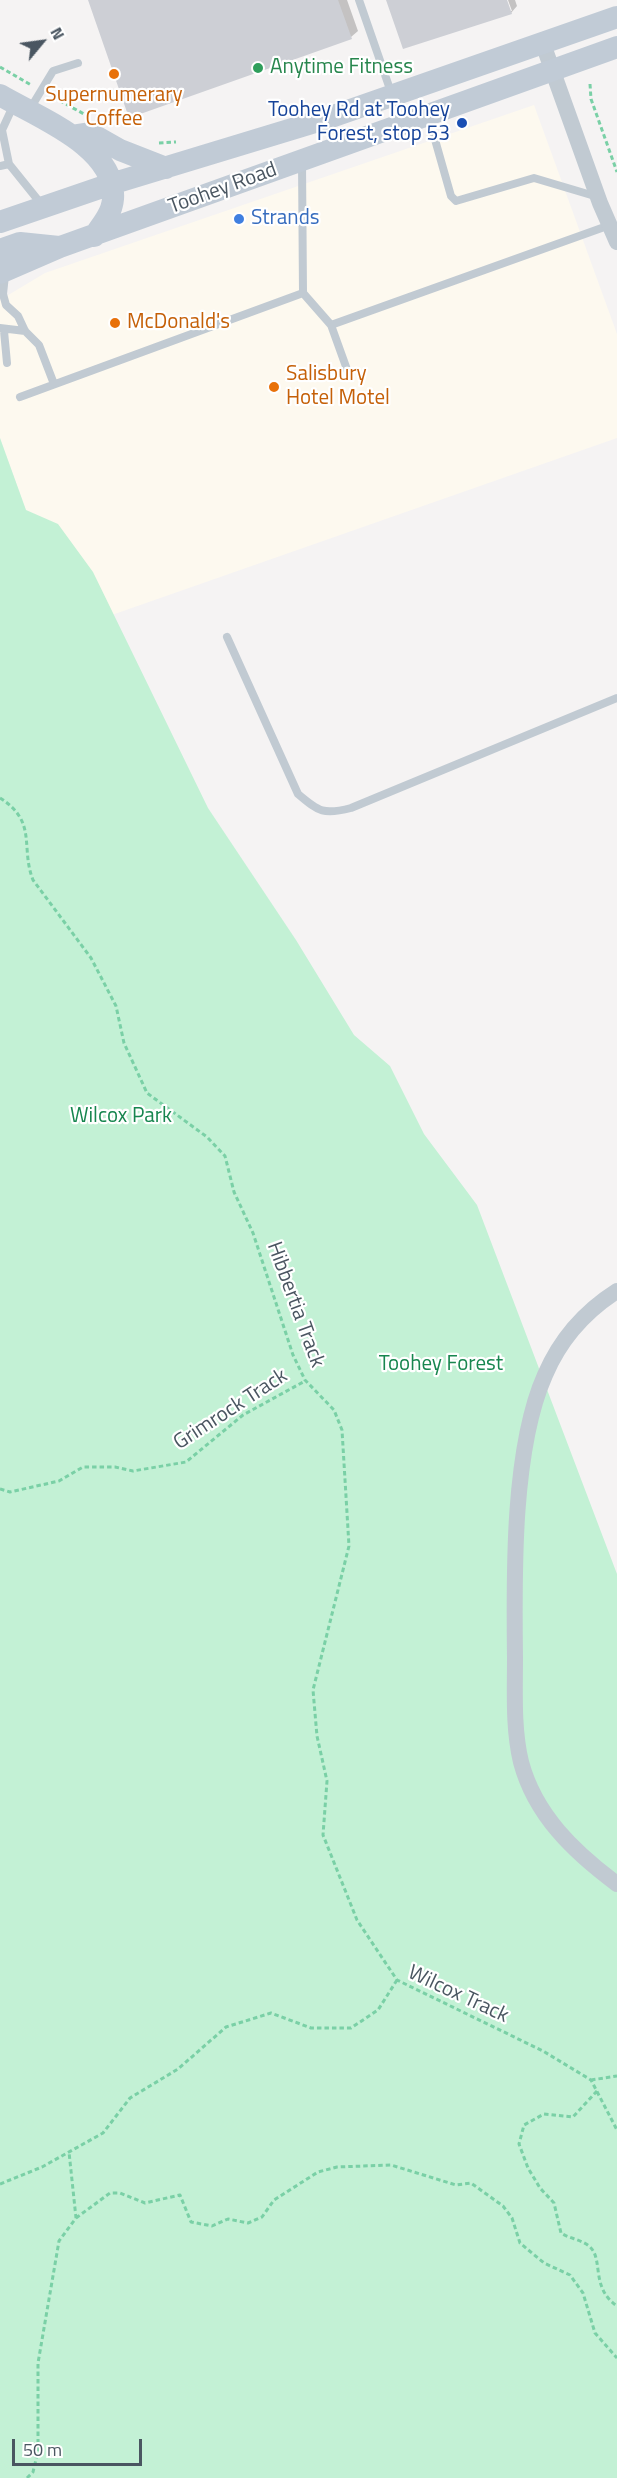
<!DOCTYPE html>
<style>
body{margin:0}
#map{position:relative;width:617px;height:2478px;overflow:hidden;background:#f5f3f3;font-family:"Titillium Web",sans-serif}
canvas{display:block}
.north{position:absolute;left:12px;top:12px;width:60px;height:60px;-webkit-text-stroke:4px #fff;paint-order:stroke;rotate:61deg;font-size:16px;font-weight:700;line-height:24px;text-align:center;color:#4a5661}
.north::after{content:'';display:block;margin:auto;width:21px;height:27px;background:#4a5661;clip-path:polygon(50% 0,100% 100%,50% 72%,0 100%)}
.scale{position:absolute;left:12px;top:2439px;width:130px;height:27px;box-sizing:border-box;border:3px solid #4a5661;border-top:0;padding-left:8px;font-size:18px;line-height:21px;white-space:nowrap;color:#4a5661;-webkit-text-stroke:4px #fff;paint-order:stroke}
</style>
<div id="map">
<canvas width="617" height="2478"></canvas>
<div class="north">N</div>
<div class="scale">50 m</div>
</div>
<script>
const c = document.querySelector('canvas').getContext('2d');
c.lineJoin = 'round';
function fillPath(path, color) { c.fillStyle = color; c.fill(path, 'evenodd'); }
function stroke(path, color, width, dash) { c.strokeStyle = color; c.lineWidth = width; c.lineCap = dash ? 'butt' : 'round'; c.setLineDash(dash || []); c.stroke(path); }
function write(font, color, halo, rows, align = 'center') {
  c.font = font + ' "Titillium Web",sans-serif'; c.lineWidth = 4.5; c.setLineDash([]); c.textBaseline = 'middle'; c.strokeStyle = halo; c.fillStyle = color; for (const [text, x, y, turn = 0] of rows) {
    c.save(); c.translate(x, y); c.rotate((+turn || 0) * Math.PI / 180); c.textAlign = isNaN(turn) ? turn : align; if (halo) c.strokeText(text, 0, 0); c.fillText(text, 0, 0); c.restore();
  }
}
const commercial = new Path2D(`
 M534,105l83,229v104l-548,192 -69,-192v-138l45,-27z`);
const green = new Path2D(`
 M0,438l26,72 32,14 35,48 115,236 88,132 58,95 36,31 34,68 53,71 140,369v904h-617z`);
const shadow = new Path2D(`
 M90,0h257l11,31 -7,6z
 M388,0h117l4,11h3l-4,-11h7l2,6 -6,7z`);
const building = new Path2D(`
 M88,0h250l14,39 -223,79z
 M386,0h121l5,14 -109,35z`);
const path = new Path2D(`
 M0,67l31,18
 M590,84l1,15 26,73
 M53,97l31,17
 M159,143l17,-1
 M0,798c38,24 20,49 33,82l58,78 25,48 8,37 23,50 60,44 18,19 9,36 19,41 40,122 12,25 29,30 8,20 7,116 -36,144 4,46 10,45 -4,54 34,85 40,60 146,71 48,29 26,50
 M0,1489l10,3 49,-11 24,-14h32l18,4 53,-9 57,-47 62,-34
 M591,2080l26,-4
 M597,2091l-24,26 -29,-3 -20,11 -5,19 9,24 12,20 14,15 7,30c9,6 23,7 30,15 12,13 0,40 26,58
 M0,2184l42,-17 61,-34 27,-35 48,-29 48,-42 45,-14 40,15h40l27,-18 19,-30
 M76,2218l34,-25h10l25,10 35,-8 11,27 21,4 16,-7 20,4 14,-6 12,-17 44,-28 19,-5 54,-2 65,20 15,-2 32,23 9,12 8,25 24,20 26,12 13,18 12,40 22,25
 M27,2478l6,-6 5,-21v-88l21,-122 17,-23 -7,-66`);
const lane = new Path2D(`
 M359,0l33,95
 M14,104l-12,26 7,34 33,41
 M30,109l23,-38 25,-8
 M428,115l23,81 5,5 78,-23 64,19
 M302,162l1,131
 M0,166l9,-2
 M5,275l-2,19 3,11 12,11 7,15 14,14 15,39
 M331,325l18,50
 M0,328l25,3
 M4,331l3,32
 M20,397l283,-104 28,32 279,-100
 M227,637l71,157c21,18 26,21 53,14l266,-110`);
const street = new Path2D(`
 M543,44l57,159 17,39
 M617,1291c-33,21 -57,49 -72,84 -33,74 -31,201 -30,283 0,34 -2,71 6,104 14,53 53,90 96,122`);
const secondary = new Path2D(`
 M0,95c37,22 117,52 113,104 -1,14 -11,26 -19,37
 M77,135l13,-2 30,17 46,18
 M0,222l111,-38 214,-65 292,-102
 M0,250l20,-7 39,4
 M0,273l60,-26 557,-200`);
const markers = [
 [258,68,6,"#2e9e5b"],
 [114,74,6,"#e8710a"],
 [462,123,6,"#1a4fb4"],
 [239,219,6,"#3f7fe0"],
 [115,323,6,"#e8710a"],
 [274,387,6,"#e8710a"]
];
const leisureNames = [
 ["Anytime Fitness",270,68]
];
const foodNames = [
 ["Supernumerary",114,96,"center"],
 ["Coffee",114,120,"center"],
 ["McDonald's",127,323],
 ["Salisbury",286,375],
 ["Hotel Motel",286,399]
];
const transitNames = [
 ["Toohey Rd at Toohey",450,111],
 ["Forest, stop 53",450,135]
];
const streetNames = [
 ["Toohey Road",223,189,-20],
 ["Hibbertia Track",295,1305,70],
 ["Grimrock Track",231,1410,-33],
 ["Wilcox Track",458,1995,25]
];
const shopNames = [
 ["Strands",251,219]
];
const parkNames = [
 ["Wilcox Park",121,1117],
 ["Toohey Forest",441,1365]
];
fillPath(commercial, '#fdf9ef');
fillPath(green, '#c3f1d5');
fillPath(shadow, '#0003');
fillPath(building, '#cdcfd5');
stroke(path, '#7ad0a6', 3, [4.5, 3]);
stroke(lane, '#c1cad2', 8);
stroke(street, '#c1cad2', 16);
stroke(secondary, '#c1cbd6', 22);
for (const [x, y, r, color] of markers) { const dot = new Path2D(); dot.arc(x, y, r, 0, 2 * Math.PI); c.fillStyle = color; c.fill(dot); stroke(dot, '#fff', 2); }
write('21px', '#27864d', '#fff', leisureNames, 'left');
write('21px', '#c56008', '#fff', foodNames, 'left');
write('21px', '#164399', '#fff', transitNames, 'right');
write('21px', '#4a5661', '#fff', streetNames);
write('21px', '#366cbe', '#fff', shopNames, 'left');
write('21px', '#17864f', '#fff', parkNames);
</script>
